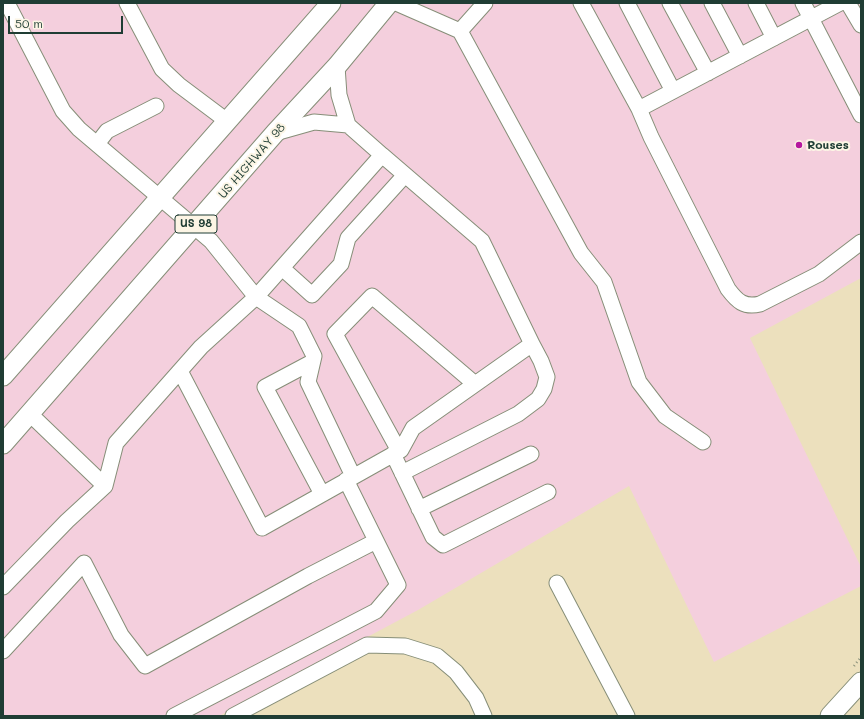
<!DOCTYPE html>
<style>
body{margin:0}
#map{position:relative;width:864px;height:719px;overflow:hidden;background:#ece0bd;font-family:Mali,sans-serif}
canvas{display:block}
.frame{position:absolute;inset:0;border:4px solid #1f3d34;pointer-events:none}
.scale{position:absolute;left:8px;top:16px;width:115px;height:18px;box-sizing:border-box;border:2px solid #1f3d34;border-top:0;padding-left:5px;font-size:12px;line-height:14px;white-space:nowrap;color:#1f3d34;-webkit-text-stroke:3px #fcf5e5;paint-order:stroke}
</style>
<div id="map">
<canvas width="864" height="719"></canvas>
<div class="frame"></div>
<div class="scale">50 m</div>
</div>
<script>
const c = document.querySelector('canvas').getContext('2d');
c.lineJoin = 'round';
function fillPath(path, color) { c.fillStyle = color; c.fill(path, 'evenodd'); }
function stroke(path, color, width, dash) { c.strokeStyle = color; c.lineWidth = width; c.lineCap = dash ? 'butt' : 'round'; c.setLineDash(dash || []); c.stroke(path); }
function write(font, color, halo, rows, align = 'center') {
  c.font = font + ' Mali,sans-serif'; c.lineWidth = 4; c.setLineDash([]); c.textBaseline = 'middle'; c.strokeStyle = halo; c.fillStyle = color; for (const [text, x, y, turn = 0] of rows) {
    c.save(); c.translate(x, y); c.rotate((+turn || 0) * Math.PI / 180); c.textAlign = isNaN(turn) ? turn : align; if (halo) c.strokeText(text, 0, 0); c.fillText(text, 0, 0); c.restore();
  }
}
const built = new Path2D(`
 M3,3h858v275l-111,60 111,229v19l-147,76 -85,-176 -211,124 -199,106h-216z`);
const path = new Path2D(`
 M854,666l7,-9`);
const minor = new Path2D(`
 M127,3l35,66 17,16 48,36
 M396,3l64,28 121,222 23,29 35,100 26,34 38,26
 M581,3l58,106 201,-106
 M627,3l46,88
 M670,3l38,70
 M712,3l28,53
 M756,3l18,35
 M803,3l58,112
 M848,3l13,22
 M460,31l25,-28
 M337,66l2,29 9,30 34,30 -126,142 43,29 15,30 -6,26 45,94
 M639,109l12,28 77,152c9,12 16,19 32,15l59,-30 42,-32
 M275,133l39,-11 34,3
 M97,144l10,-13 49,-25
 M282,268l30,27 29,-31 7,-26 57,-63
 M312,362l-47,25 57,107
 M180,371l82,157 139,-78 12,-22 119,-84 -50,-103 -100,-86
 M30,414l75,72
 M399,451l-64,-117 37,-38 103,88
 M393,454l40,83 10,8 105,-53
 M402,473l116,-59 20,-15 6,-10 3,-12 -6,-16 -9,-17
 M419,509l112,-55
 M557,583l70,133
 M3,587l64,-66 38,-35 11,-43 85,-96 55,-50 -45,-56 -132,-112 -16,-18 -56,-108
 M3,651l81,-88 37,72 24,31 163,-90 68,-35
 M174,716l202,-105 22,-26 -52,-105
 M233,716l134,-71 38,1 32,10 19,16 20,26 8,18`);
const major = new Path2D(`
 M3,376l328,-373
 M3,444l272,-311 62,-67 52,-63
 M830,716l31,-34`);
const markers = [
 [799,145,4,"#b5179e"]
];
const shields = [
 [196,224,42]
];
const shieldNames = [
 ["US 98",196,224]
];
const poiNames = [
 ["Rouses",807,145]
];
const streetNames = [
 ["US HIGHWAY 98",252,161,-49]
];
fillPath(built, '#f4cfdd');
stroke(minor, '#868e78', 17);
stroke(major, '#868e78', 21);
stroke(path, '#868e78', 2.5, [1, 3]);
stroke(minor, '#fff', 15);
stroke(major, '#fff', 19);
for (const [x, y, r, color] of markers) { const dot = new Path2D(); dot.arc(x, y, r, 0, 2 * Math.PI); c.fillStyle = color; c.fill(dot); stroke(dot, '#fcf5e5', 1.5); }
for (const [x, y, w] of shields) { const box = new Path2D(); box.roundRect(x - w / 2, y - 9, w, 18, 3); c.fillStyle = '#fcf5e5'; c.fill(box); stroke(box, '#1f3d34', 1); }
write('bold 11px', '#1f3d34', null, shieldNames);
write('bold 12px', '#1f3d34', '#fcf5e5', poiNames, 'left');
write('12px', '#1f3d34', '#fcf5e5', streetNames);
</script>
